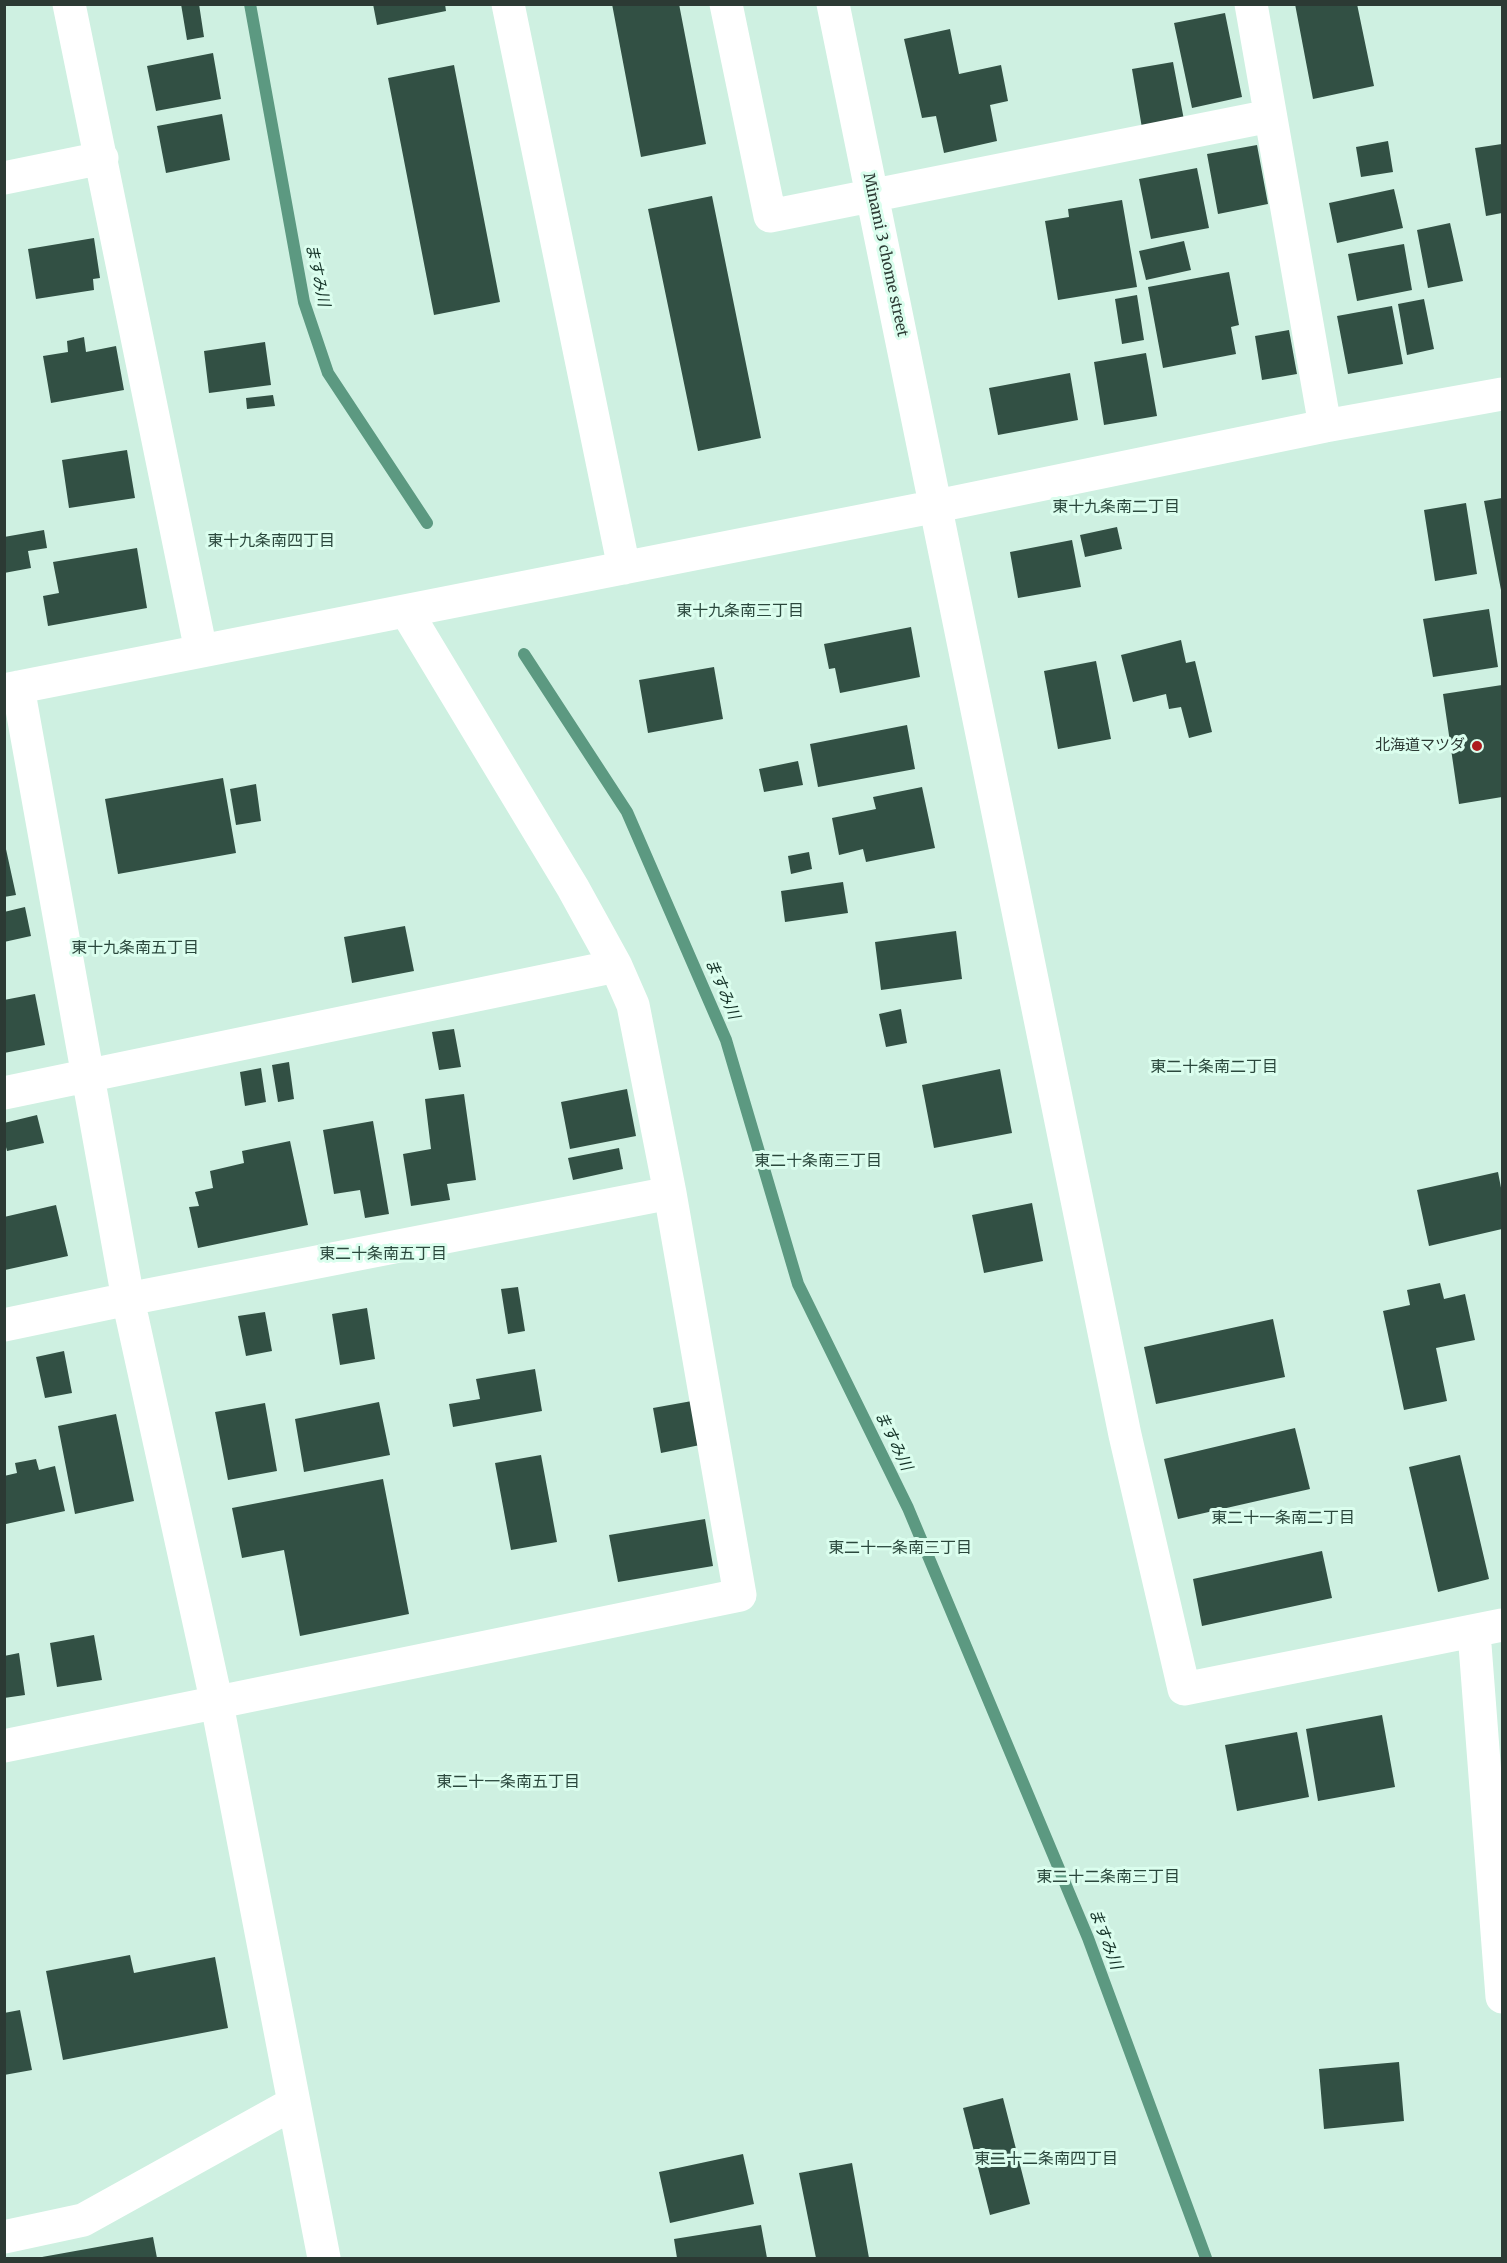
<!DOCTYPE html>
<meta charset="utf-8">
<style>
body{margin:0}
#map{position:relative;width:1507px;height:2263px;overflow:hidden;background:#cef0e1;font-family:Merriweather,serif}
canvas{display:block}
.frame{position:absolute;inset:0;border:6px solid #2c3a34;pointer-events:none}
</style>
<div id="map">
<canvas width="1507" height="2263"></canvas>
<div class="frame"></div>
</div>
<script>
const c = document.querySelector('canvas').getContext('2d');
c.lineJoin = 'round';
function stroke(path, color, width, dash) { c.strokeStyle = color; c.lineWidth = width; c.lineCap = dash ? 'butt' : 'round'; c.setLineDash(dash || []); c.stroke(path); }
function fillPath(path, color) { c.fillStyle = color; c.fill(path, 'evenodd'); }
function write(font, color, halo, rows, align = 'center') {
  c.font = font + ' Merriweather,"Noto Sans JP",serif'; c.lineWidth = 6; c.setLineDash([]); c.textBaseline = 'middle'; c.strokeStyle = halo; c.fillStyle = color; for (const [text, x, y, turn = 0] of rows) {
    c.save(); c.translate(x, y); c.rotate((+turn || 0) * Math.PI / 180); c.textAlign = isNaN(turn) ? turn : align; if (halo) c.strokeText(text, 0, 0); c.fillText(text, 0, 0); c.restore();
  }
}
const stream = new Path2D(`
 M250,4l54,298 24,71 99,150
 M524,654l103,158 99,228 72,244 110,224 180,430 118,320`);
const building = new Path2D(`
 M181,4h18l5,33 -17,3z
 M373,4h72l1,7 -69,14z
 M612,4h67l27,140 -65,13z
 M1295,4h62l17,82 -61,13z
 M1225,13l17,84 -50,11 -18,-85z
 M950,29l9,45 42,-9 7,36 -18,4 7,36 -53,12 -8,-37 -14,2 -18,-79z
 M213,53l8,46 -65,12 -9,-45z
 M1173,62l11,58 -42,8 -10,-59z
 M454,65l46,237 -66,13 -46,-237z
 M222,114l8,46 -64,13 -9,-47z
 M1388,141l5,31 -32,5 -5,-30z
 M1502,144v69l-16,3 -11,-68z
 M1257,145l11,59 -50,10 -11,-60z
 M1197,168l12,60 -58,11 -12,-60z
 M1394,189l9,39 -66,15 -8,-40z
 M712,196l49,242 -63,13 -50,-242z
 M1122,200l15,87 -79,13 -13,-79 24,-4 -1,-8z
 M1450,223l13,58 -35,7 -11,-58z
 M94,238l6,40 -7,1 1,11 -58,9 -8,-50z
 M1184,241l7,29 -45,10 -7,-29z
 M1404,244l8,46 -55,11 -9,-47z
 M1229,272l10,53 -8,2 5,27 -73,14 -15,-81z
 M1137,295l7,45 -22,4 -7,-45z
 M1424,299l10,50 -27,6 -9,-51z
 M1392,306l11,58 -55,10 -11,-58z
 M1289,330l8,44 -35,6 -7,-44z
 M84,337l2,15 30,-6 8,44 -73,13 -8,-47 25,-4 -1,-11z
 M265,342l6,43 -62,8 -5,-42z
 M1146,353l11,63 -53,9 -10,-63z
 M1070,373l8,47 -80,15 -9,-47z
 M273,395l2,11 -28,3 -1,-11z
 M127,450l8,48 -66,10 -7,-48z
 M1502,498v92h-1l-17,-89z
 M1466,503l11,71 -42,7 -11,-71z
 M1117,527l5,22 -37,8 -5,-22z
 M44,530l3,18 -19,3 3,17 -27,5v-36z
 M1072,540l9,47 -63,11 -8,-46z
 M137,548l10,60 -99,18 -5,-30 16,-3 -6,-31z
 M1489,609l9,58 -65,10 -10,-58z
 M911,627l9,50 -80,16 -5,-25 -6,1 -5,-25z
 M1181,640l5,23 9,-2 17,71 -23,6 -8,-31 -12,2 -3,-15 -33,8 -12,-47z
 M1096,661l15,78 -53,10 -14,-78z
 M714,667l9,52 -75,14 -9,-53z
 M1502,685v112l-43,7 -16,-110z
 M907,725l8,44 -97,18 -8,-43z
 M798,761l5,24 -39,7 -5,-23z
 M223,778l13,75 -118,21 -13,-75z
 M256,784l5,37 -25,4 -6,-36z
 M922,787l13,61 -69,14 -3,-13 -24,6 -7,-37 44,-9 -3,-12z
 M4,840l12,55 -12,2z
 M809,852l3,17 -21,5 -3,-18z
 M843,882l5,31 -63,9 -4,-31z
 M25,907l6,29 -27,6v-30z
 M405,926l9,45 -62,12 -8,-46z
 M956,931l6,48 -81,11 -6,-48z
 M35,994l10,51 -41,8v-53z
 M901,1009l6,34 -21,4 -7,-33z
 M454,1029l7,38 -22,3 -7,-38z
 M289,1062l5,37 -16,3 -6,-37z
 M261,1068l5,34 -21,4 -5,-34z
 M1000,1069l12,64 -78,15 -12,-63z
 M627,1089l9,47 -66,13 -9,-47z
 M464,1094l12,86 -29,4 3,16 -39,6 -8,-52 28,-5 -6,-50z
 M37,1115l7,28 -37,8 -3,-12v-16z
 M373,1121l16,93 -24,4 -5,-28 -26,4 -11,-64z
 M290,1141l18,84 -110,23 -9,-41 10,-1 -4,-14 18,-4 -3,-17 34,-8 -2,-12z
 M619,1148l4,21 -50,11 -5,-22z
 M1498,1172l4,21v36l-73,17 -12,-56z
 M1032,1203l11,58 -59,12 -12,-58z
 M56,1205l12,51 -63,14 -1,-53z
 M1440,1283l4,16 21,-5 10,46 -39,8 11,53 -43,9 -21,-99 27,-6 -3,-15z
 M518,1287l7,44 -17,3 -7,-45z
 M367,1308l8,51 -35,6 -8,-51z
 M265,1312l7,39 -26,5 -8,-40z
 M1273,1319l12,58 -129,27 -12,-57z
 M64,1351l8,42 -27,5 -9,-41z
 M535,1369l7,42 -89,16 -4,-23 31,-5 -4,-20z
 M692,1401l8,44 -39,8 -8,-45z
 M379,1402l11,53 -86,17 -9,-53z
 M265,1403l12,68 -49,9 -13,-68z
 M116,1414l18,87 -59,13 -17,-88z
 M1295,1428l15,61 -132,30 -14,-60z
 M541,1455l16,87 -46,8 -16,-87z
 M1460,1455l29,124 -51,13 -29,-125z
 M36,1459l3,11 16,-4 10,45 -59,13 -2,-9v-39l13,-3 -2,-10z
 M383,1479l26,135 -109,22 -16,-86 -42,8 -10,-50z
 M705,1519l8,47 -95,16 -9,-47z
 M1322,1551l10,47 -130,28 -9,-47z
 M94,1635l8,45 -45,7 -7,-44z
 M19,1653l6,42 -21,3v-42z
 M1382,1715l13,72 -77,14 -12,-72z
 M1297,1732l12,65 -72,14 -12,-66z
 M130,1955l4,18 81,-16 13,71 -165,32 -17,-89z
 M20,2010l12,60 -28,5v-62z
 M1399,2062l5,59 -80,8 -5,-60z
 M1003,2098l27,106 -40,11 -27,-107z
 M743,2154l11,50 -84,19 -11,-51z
 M852,2163l17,95h-53l-17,-85z
 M761,2225l6,33h-90l-3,-19z
 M153,2237l4,21h-115v-1z`);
const minor = new Path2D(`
 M69,4l132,647
 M508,4l116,564
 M726,4l44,212 500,-100
 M833,4l292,1431 59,254 318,-64
 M1251,4l74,422
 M4,178l98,-20
 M18,687l110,612 89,405 107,554
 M4,690l933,-184 388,-80 177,-32
 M4,1093l612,-127
 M4,1325l124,-26 542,-106
 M1474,1632l28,365
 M4,1746l736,-151 -70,-402 -37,-188 -17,-39 -43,-78 -167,-277
 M4,2237l79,-17 211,-117`);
const markers = [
 [1477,746,6,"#ae1c1f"]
];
const streetNames = [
 ["Minami 3 chome street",885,255,78]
];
const poiNames = [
 ["北海道マツダ",1465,746]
];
const waterNames = [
 ["ますみ川",317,275,78],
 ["ますみ川",722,989,67],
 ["ますみ川",893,1441,64],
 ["ますみ川",1105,1939,69]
];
const neighbourhoodNames = [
 ["東十九条南二丁目",1116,507],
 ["東十九条南四丁目",271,541],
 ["東十九条南三丁目",740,611],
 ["東十九条南五丁目",135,948],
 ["東二十条南二丁目",1214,1067],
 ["東二十条南三丁目",818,1161],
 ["東二十条南五丁目",383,1254],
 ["東二十一条南二丁目",1283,1518],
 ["東二十一条南三丁目",900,1548],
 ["東二十一条南五丁目",508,1782],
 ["東二十二条南三丁目",1108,1877],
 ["東二十二条南四丁目",1046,2159]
];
stroke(stream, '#5c9981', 12);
fillPath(building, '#325044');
stroke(minor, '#fff', 33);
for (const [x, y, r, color] of markers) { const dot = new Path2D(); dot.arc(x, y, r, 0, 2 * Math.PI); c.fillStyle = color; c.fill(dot); stroke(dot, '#dbfeee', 2); }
write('15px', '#2c3a34', '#dbfeee', streetNames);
write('15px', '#2c3a34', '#dbfeee', poiNames, 'right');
write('italic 16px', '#133126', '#dbfeee', waterNames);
write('16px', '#2b483d', '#dbfeee', neighbourhoodNames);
</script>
